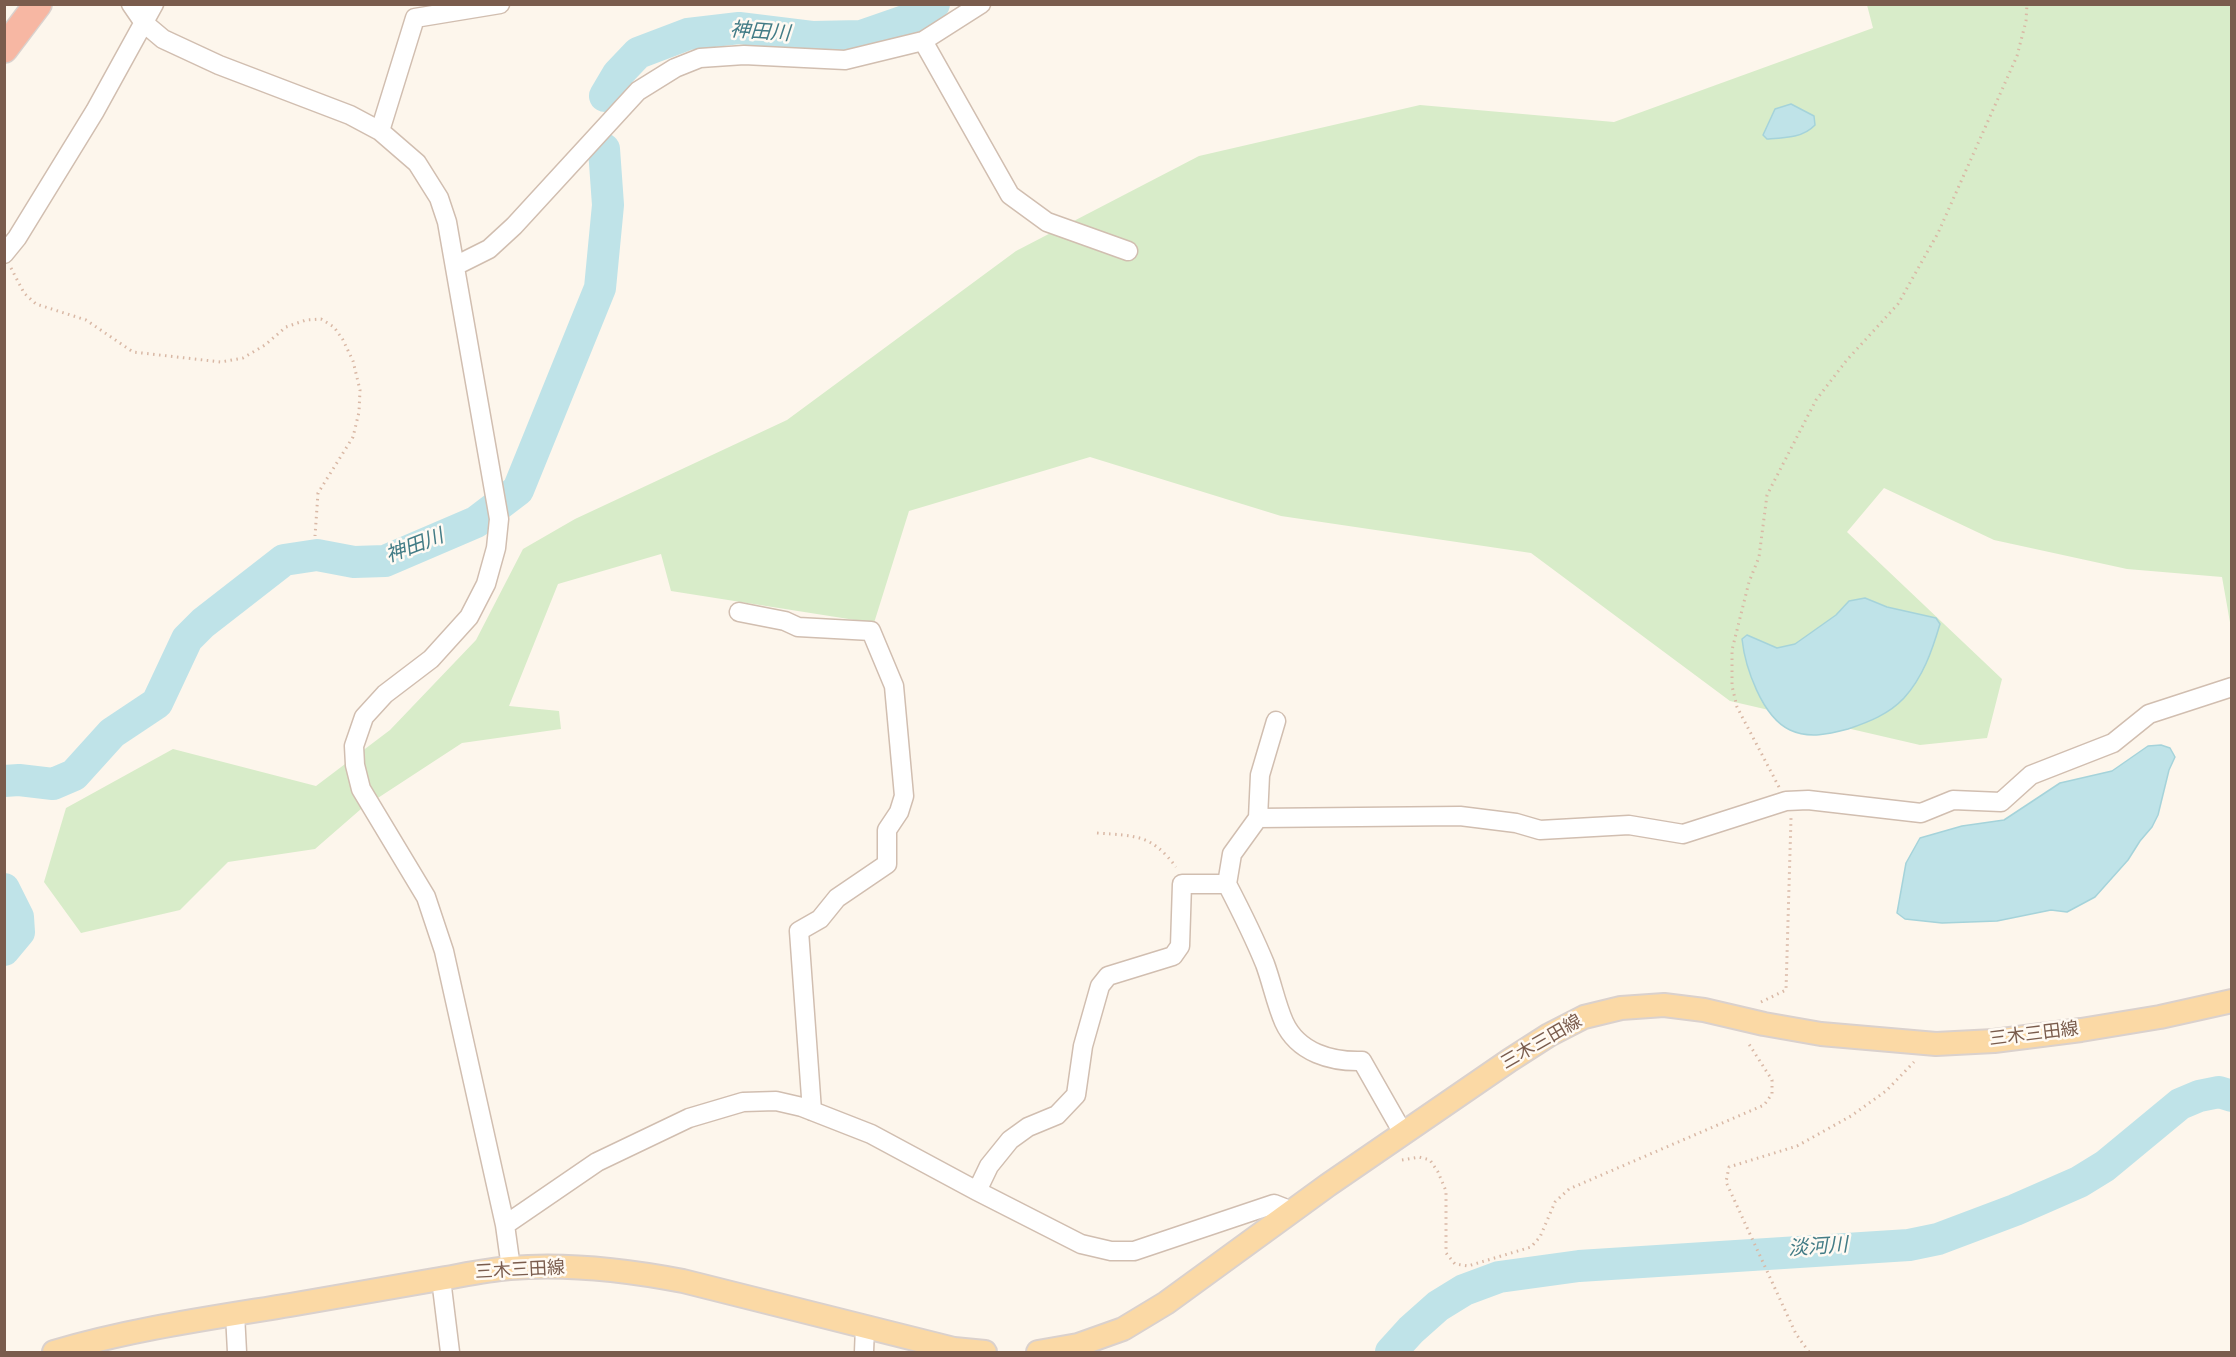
<!DOCTYPE html>
<meta charset="utf-8">
<style>
body{margin:0}
#map{position:relative;width:2236px;height:1357px;overflow:hidden;background:#fdf6ec;font-family:"Titillium Web",sans-serif}
canvas{display:block}
.frame{position:absolute;inset:0;border:6px solid #7a5c4d;pointer-events:none}
</style>
<div id="map">
<canvas width="2236" height="1357"></canvas>
<div class="frame"></div>
</div>
<script>
const c = document.querySelector('canvas').getContext('2d');
c.lineJoin = 'round';
function fillPath(path, color) { c.fillStyle = color; c.fill(path, 'evenodd'); }
function stroke(path, color, width, dash) { c.strokeStyle = color; c.lineWidth = width; c.lineCap = dash ? 'butt' : 'round'; c.setLineDash(dash || []); c.stroke(path); }
function write(font, color, halo, rows, align = 'center') {
  c.font = font + ' "Titillium Web","Noto Sans JP",sans-serif'; c.lineWidth = 5; c.setLineDash([]); c.textBaseline = 'middle'; c.strokeStyle = halo; c.fillStyle = color; for (const [text, x, y, turn = 0] of rows) {
    c.save(); c.translate(x, y); c.rotate((+turn || 0) * Math.PI / 180); c.textAlign = isNaN(turn) ? turn : align; if (halo) c.strokeText(text, 0, 0); c.fillText(text, 0, 0); c.restore();
  }
}
const green = new Path2D(`
 M1867,5h364v623l-9,-51 -95,-8 -133,-29 -110,-52 -37,44 155,147 -15,59 -67,7 -190,-44 -199,-148 -250,-37 -191,-59 -181,54 -35,112 -203,-32 -10,-37 -103,30 -49,122 50,5 2,18 -99,14 -101,66 -46,40 -87,13 -48,48 -99,23 -37,-51 22,-74 107,-59 143,37 74,-56 86,-90 47,-91 52,-30 212,-99 229,-169 183,-95 221,-51 194,17 259,-94z`);
const water = new Path2D(`
 M1791,104l23,12 1,9c-12,13 -31,13 -48,14l-4,-4 12,-26z
 M1865,598l22,9 49,11 4,6c-8,27 -17,53 -36,74 -15,16 -35,24 -56,31 -19,5 -39,10 -58,1 -28,-13 -45,-63 -48,-91l5,-4 30,13 18,-4 41,-29 13,-14z
 M2161,745l9,3 5,9 -6,13 -11,45 -6,12 -12,14 -12,19 -33,37 -28,15 -16,-2 -54,11 -55,2 -37,-4 -8,-6 9,-50 14,-25 42,-12 42,-6 56,-37 52,-12 36,-25z`);
const river = new Path2D(`
 M605,96l13,-22 20,-21 50,-19 51,-6 73,9 49,-1 49,-17 24,-15
 M4,781l15,-1 34,4 21,-9 38,-42 45,-30 30,-64 16,-16 81,-63 33,-5 37,7 31,-1 91,-39 42,-32 82,-202 8,-83 -4,-56
 M4,889l14,28 1,15 -15,18
 M1391,1352l20,-22 27,-24 26,-16 35,-13 80,-11 330,-21 29,-6 77,-29 64,-28 26,-16 75,-62 19,-8 20,-4 13,4`);
const path = new Path2D(`
 M11,268l13,25 12,11 50,16 47,32 88,10 22,-4 22,-13 21,-18 20,-7 15,-1 13,8 9,13 10,21 7,29 -1,22 -6,25 -35,56 -3,43
 M1779,787l-42,-80 -5,-21v-36l17,-68 10,-25 8,-62 49,-95 30,-39 52,-57 40,-71 79,-177 9,-35 1,-17
 M1097,833c39,3 54,1 79,34
 M1761,1002l25,-12 5,-172
 M1402,1160l17,-3 11,3 8,12 8,19v62l9,11 13,2 63,-19 9,-10 15,-35 14,-13 195,-84 8,-11v-14l-25,-39
 M1809,1352l-13,-18 -70,-152 3,-15 68,-21 54,-30 35,-25 28,-29`);
const minor = new Path2D(`
 M131,4l13,19 19,16 56,26 131,50 30,16 37,32 22,35 8,24 52,297 -3,29 -10,36 -17,33 -38,42 -46,35 -21,23 -10,29 1,19 6,24 65,108 18,54 61,274 6,43
 M923,41l87,154 37,27 81,29
 M380,131l35,-113 85,-14
 M4,254l13,-16 78,-127 59,-107
 M455,266l34,-17 25,-23 124,-135 37,-23 25,-10 44,-3 101,5 78,-19 58,-37
 M739,612l46,9 13,6 73,4 23,55 10,110 -5,16 -12,18v34l-50,34 -17,21 -21,12 13,180
 M1258,818l202,-2 56,7 24,7 89,-5 54,9 103,-33 22,-1 113,13 32,-13 48,2 30,-27 82,-32 36,-29 83,-27
 M1227,884c14,27 27,53 38,80 7,19 11,40 19,58 14,31 48,40 78,39l41,72
 M977,1191l12,-25 21,-26 18,-13 29,-12 19,-20 7,-49 17,-60 8,-10 65,-20 7,-10 2,-62h45l5,-30 26,-36 2,-43 16,-54
 M505,1225l92,-63 92,-44 54,-16 33,-1 26,6 69,27 106,57 104,53 30,7h23l140,-47 18,7
 M441,1279l9,73
 M235,1314l2,38
 M864,1352l1,-25`);
const major = new Path2D(`
 M54,1352c77,-23 157,-34 236,-47 48,-8 96,-17 144,-25 25,-4 51,-10 76,-12 58,-5 116,2 173,13l271,68 31,3
 M1038,1352l40,-7 45,-16 43,-26 162,-118 182,-125 39,-25 35,-18 37,-9 43,-3 40,5 60,14 57,10 115,10 58,-3 87,-11 79,-13 72,-16`);
const highway = new Path2D(`
 M4,49l34,-45`);
const streetNames = [
 ["三木三田線",2034,1035,-7],
 ["三木三田線",1542,1043,-30],
 ["三木三田線",520,1271,-3]
];
const waterNames = [
 ["神田川",760,33,4],
 ["神田川",415,547,-21],
 ["淡河川",1818,1248,-4]
];
fillPath(green, '#d8ecc9');
fillPath(water, '#bfe3e8');
stroke(water, '#a5d3da', 1.5);
stroke(river, '#bfe3e8', 32);
stroke(minor, '#d1beb0', 21);
stroke(major, '#dad1cd', 26);
stroke(highway, '#dad1cd', 30);
stroke(path, '#d9b8a5', 3, [1.5, 4.5]);
stroke(minor, '#fff', 18);
stroke(major, '#fbd9a5', 22);
stroke(highway, '#f7b7a3', 27);
write('18px', '#7a5c4d', '#fffaf3', streetNames);
write('italic 20px', '#437c86', '#fffaf3', waterNames);
</script>
